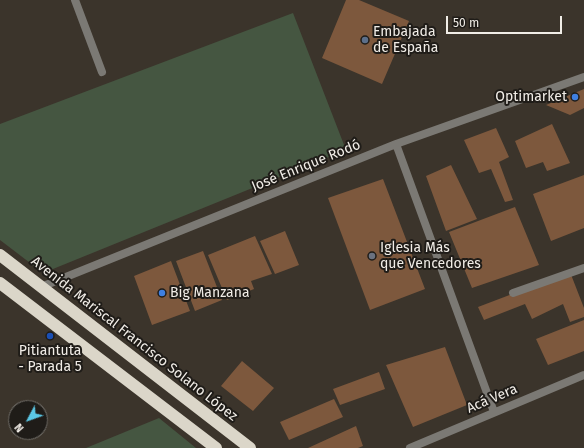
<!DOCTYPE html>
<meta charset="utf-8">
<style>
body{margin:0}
#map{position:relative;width:584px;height:448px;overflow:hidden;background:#3b342b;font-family:"Fira Sans",sans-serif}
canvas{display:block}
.north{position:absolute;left:8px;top:400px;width:40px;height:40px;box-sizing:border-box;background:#1f1c18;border:1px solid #73706b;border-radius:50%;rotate:229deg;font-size:11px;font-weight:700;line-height:16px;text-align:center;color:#f1ede7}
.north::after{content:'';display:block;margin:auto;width:14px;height:18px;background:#5bc8e6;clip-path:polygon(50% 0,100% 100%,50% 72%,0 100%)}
.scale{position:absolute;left:446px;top:16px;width:116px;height:18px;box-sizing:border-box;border:2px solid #f1ede7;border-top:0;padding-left:5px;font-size:12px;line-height:14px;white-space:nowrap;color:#f1ede7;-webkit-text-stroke:3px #1f1c18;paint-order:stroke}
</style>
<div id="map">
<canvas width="584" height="448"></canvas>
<div class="north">N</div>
<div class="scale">50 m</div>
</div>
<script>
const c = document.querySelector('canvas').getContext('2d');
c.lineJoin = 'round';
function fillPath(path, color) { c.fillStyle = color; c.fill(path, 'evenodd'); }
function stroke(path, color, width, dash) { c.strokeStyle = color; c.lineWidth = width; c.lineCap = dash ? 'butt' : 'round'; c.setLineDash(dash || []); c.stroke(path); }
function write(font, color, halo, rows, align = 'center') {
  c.font = font + ' "Fira Sans",sans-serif'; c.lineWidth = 4; c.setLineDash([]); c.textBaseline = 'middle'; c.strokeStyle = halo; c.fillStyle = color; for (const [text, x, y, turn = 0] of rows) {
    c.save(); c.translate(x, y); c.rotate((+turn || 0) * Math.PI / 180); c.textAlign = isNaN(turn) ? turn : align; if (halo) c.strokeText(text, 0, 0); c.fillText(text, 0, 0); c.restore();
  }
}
const green = new Path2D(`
 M293,13l53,137 -298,121 -10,-2 -38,-29v-116z
 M159,418l37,30h-110z`);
const building = new Path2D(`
 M346,0h13l50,21 -27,63 -60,-26z
 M584,89v19l-14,7 -24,-10z
 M552,124l18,39 -23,8 -4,-9 -17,6 -11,-27z
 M496,128l13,29 -10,5 14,38 -8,2 -14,-33 -12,4 -15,-33z
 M451,165l26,54 -31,12 -20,-55z
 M584,175v53l-33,13 -18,-47z
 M383,179l42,110 -55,21 -42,-112z
 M515,207l24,58 -67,23 -23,-56z
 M285,231l14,34 -24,9 -15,-33z
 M255,236l17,38 -21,7 3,8 -27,11 -19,-45z
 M203,251l19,49 -27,11 -19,-50z
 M171,261l19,50 -38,14 -18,-49z
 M570,272l14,36v9l-14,5 -7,-18 -31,15 -7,-15 -41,16 -6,-13z
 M584,320v31l-36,14 -12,-26z
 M445,347l22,58 -54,22 -27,-62z
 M242,361l32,27 -21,23 -32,-25z
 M379,372l6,17 -45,16 -7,-16z
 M334,399l9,18 -54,23 -9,-18z
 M356,426l7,20 -5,2h-50z`);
const lane = new Path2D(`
 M513,293l71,-25`);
const street = new Path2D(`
 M75,0l27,72
 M396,144l98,268
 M41,287l355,-143 188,-67
 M410,448l174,-73`);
const highway = new Path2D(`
 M0,255l250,193
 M0,283l216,165`);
const markers = [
 [365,40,4,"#5c6f8a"],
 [575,97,4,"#3f7fe0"],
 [372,256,4,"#6b7280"],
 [162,293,4,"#3f7fe0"],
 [50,336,4,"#1a4fb4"]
];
const poiNames = [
 ["Embajada",373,32],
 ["de España",373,48],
 ["Optimarket",567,97,"right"],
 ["Iglesia Más",380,248],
 ["que Vencedores",380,264],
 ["Big Manzana",170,293],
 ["Pitiantuta",50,351,"center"],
 ["- Parada 5",50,367,"center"]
];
const streetNames = [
 ["José Enrique Rodó",306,166,-22],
 ["Avenida Mariscal Francisco Solano López",134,339,38],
 ["Acá Vera",492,399,-23]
];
fillPath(green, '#455641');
fillPath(building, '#7d583d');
stroke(lane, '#7b7974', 8);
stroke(street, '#7b7974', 8);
stroke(highway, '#dbd6c9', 12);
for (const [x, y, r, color] of markers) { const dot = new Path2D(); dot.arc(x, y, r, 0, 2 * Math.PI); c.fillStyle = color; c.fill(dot); stroke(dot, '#1f1c18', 1.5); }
write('14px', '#f1ede7', '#1f1c18', poiNames, 'left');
write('14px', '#f1ede7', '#1f1c18', streetNames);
</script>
